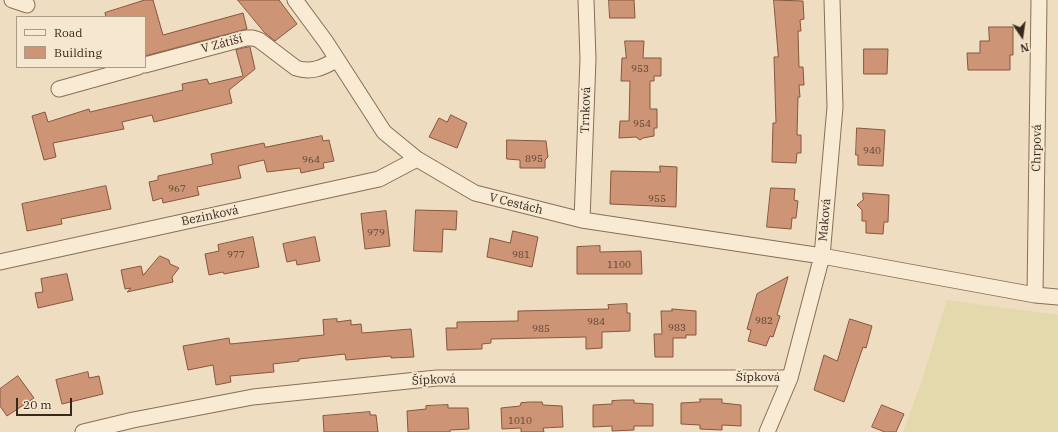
<!DOCTYPE html>
<meta charset="utf-8">
<style>
body{margin:0}
#map{position:relative;width:1058px;height:432px;overflow:hidden;background:#eeddc0;font-family:"IBM Plex Serif",serif}
canvas{display:block}
.legend{position:absolute;left:16px;top:16px;width:130px;height:52px;box-sizing:border-box;background:#f6e8d0;border:1px solid #aa9b88;margin:0;padding:5px 7px;list-style:none;font-size:12px;color:#37281d}
.legend li{display:flex;align-items:center;gap:8px;height:20px}
.legend b{width:20px;border:1px solid #aa9b88}
.north{position:absolute;left:1002px;top:16px;width:40px;height:40px;-webkit-text-stroke:3px #f6e8d0;paint-order:stroke;rotate:167deg;font-size:11px;font-weight:700;line-height:16px;text-align:center;color:#37281d}
.north::after{content:'';display:block;margin:auto;width:14px;height:18px;background:#37281d;clip-path:polygon(50% 0,100% 100%,50% 72%,0 100%)}
.scale{position:absolute;left:16px;top:398px;width:56px;height:18px;box-sizing:border-box;border:2px solid #37281d;border-top:0;padding-left:5px;font-size:12px;line-height:14px;white-space:nowrap;color:#37281d;-webkit-text-stroke:3px #f6e8d0;paint-order:stroke}
</style>
<div id="map">
<canvas width="1058" height="432"></canvas>
<ul class="legend">
<li><b style="height:5px;background:#f9ebd3"></b>Road</li>
<li><b style="height:11px;background:#cd9475"></b>Building</li>
</ul>
<div class="north">N</div>
<div class="scale">20 m</div>
</div>
<script>
const c = document.querySelector('canvas').getContext('2d');
c.lineJoin = 'round';
function fillPath(path, color) { c.fillStyle = color; c.fill(path, 'evenodd'); }
function stroke(path, color, width, dash) { c.strokeStyle = color; c.lineWidth = width; c.lineCap = dash ? 'butt' : 'round'; c.setLineDash(dash || []); c.stroke(path); }
function write(font, color, halo, rows, align = 'center') {
  c.font = font + ' "IBM Plex Serif",serif'; c.lineWidth = 3.5; c.setLineDash([]); c.textBaseline = 'middle'; c.strokeStyle = halo; c.fillStyle = color; for (const [text, x, y, turn = 0] of rows) {
    c.save(); c.translate(x, y); c.rotate((+turn || 0) * Math.PI / 180); c.textAlign = isNaN(turn) ? turn : align; if (halo) c.strokeText(text, 0, 0); c.fillText(text, 0, 0); c.restore();
  }
}
const farmland = new Path2D(`
 M947,300l111,15v117h-155l18,-49z`);
const building = new Path2D(`
 M145,0h8l10,35 80,-22 4,16 -102,27v-39h-39l-1,-4z
 M238,0h41l18,24 -22,17 -10,-8z
 M609,0h25l1,18h-25z
 M774,0l29,1 1,18 -4,1 1,11h-3l1,36h4l1,18h-5l1,12h-2l-1,38h4v18h-4l-1,10 -24,-1 1,-39h3l-2,-66h4z
 M989,27h24v28h-3v15h-42l-1,-17h13v-12h9z
 M625,41h19l-1,17h18v18h-7v5h-4v28h7v19h-3v8l-11,2 -3,2 -4,-3 -17,1 1,-17h9l1,-40h-9l1,-23h4z
 M250,47l5,22 -26,21 3,13 -78,19 -2,-7 -30,7 2,7 -71,14 3,14 -12,3 -12,-44 13,-4 3,10 41,-13 1,3 93,-22 -1,-6 25,-5 2,5 34,-8 -7,-26z
 M864,49h24l-1,25h-23z
 M451,115l16,8 -10,25 -28,-11 10,-19 8,4z
 M857,128l28,2 -2,36 -25,-1v-10h-2z
 M322,136l1,5 6,-1 5,21 -11,2 1,5 -23,5 -1,-5 -33,4 -3,-12 -26,6 3,12 -44,9 2,8 -36,8 -1,-5 -9,3 -4,-19 9,-2v-4l55,-12 -2,-10 53,-11 1,4z
 M507,140l39,1 2,16 -3,3v8h-25v-8l-13,-1z
 M660,166l17,1 -1,40 -66,-3 1,-33 49,1z
 M106,186l5,23 -50,10 1,5 -35,7 -5,-27z
 M771,188l24,1 -1,11 4,1 -2,17h-4l-1,11 -24,-2z
 M863,193l26,2 -1,27h-4l-1,12 -17,-1v-12h-4v-11l-5,-5 6,-5z
 M416,210l41,1 -1,19 -13,-1 -1,23 -28,-1z
 M386,211l4,35 -25,3 -4,-35z
 M513,231l25,6 -6,30 -45,-10 3,-19 20,5z
 M253,237l6,30 -35,7 -1,-2 -14,3 -4,-21 14,-3 -1,-6z
 M315,237l5,24 -23,4 -1,-5 -9,2 -4,-18z
 M600,246v6l41,-1 1,23h-65v-27z
 M160,256l9,4 1,4 9,4 -7,9 1,5 -46,10 4,-4 -6,1 -4,-19 20,-4 2,9z
 M67,274l6,26 -35,8 -3,-15 8,-1 -2,-13z
 M788,277l-11,38 3,1 -7,21 -3,-1 -4,10 -18,-5 3,-11 -4,-1 10,-35z
 M627,304v9h3v18l-28,1v16l-16,1v-12l-95,2v4l-9,1v5l-35,1 -1,-22h11v-6l61,-1v-10l91,-2 -1,-4z
 M672,309l24,2v24h-10v3h-13v19h-18l-1,-23h8l-1,-23h11z
 M337,319v3l14,-2v5l10,-1 1,9 49,-4 3,28 -23,1v-2l-45,4 -1,-6 -46,5v2l-26,3 1,8 -44,4 1,6 -15,3 -3,-20 -25,5 -5,-24 46,-8 1,6 94,-9 -1,-15z
 M850,319l22,7 -6,22 -3,-1 -19,55 -30,-12 10,-35 13,6z
 M88,372l1,6 10,-2 4,18 -41,10 -6,-24z
 M18,376l16,22 -27,18 -7,-10v-17z
 M700,399h22v4l19,2v21l-19,-1v5l-22,-1v-4l-19,-1v-21l19,-1z
 M623,400h11v3l19,1v22h-19v4l-22,1v-5l-19,1v-22l19,-1v-3z
 M531,402h11l1,3 19,1 1,21 -20,1 1,4h-23v-4l-19,1 -1,-21 19,-2 1,-3z
 M448,405v3h20l1,21 -19,1v2h-42l-1,-21 19,-2v-3z
 M882,405l22,9 -8,18h-11l-13,-5z
 M370,412v3h6l2,17h-54l-1,-16z`);
const street = new Path2D(`
 M12,0l15,5
 M295,0l31,42 58,90 33,27 58,34 107,27 240,36 213,39 23,2
 M145,65l101,-27h7l6,2 37,28c15,5 26,0 40,-8
 M59,89l79,-22
 M582,220l6,-161 -2,-59
 M0,262l379,-83 38,-20
 M1035,295l4,-295
 M83,432l50,-12 120,-23 184,-19h353
 M767,432l23,-54 32,-122 13,-149 -3,-107`);
const numberNames = [
 ["953",640,69],
 ["954",642,124],
 ["940",872,151],
 ["895",534,159],
 ["964",311,160],
 ["967",177,189],
 ["955",657,199],
 ["979",376,233],
 ["977",236,255],
 ["981",521,255],
 ["1100",619,265],
 ["982",764,321],
 ["984",596,322],
 ["983",677,328],
 ["985",541,329],
 ["1010",520,421]
];
const streetNames = [
 ["V Zátiší",222,44,-15],
 ["Trnková",586,110,-88],
 ["Chrpová",1037,148,-89],
 ["V Cestách",516,204,14],
 ["Bezinková",210,216,-12],
 ["Maková",825,220,-85],
 ["Šípková",758,378],
 ["Šípková",434,380,-3]
];
fillPath(farmland, '#e4d8ad');
fillPath(building, '#cd9475');
stroke(building, '#87563d', 1);
stroke(street, '#886e58', 17);
stroke(street, '#f9ebd3', 15);
write('10px', '#5c4333', null, numberNames);
write('12px', '#37281d', '#f6e8d0', streetNames);
</script>
